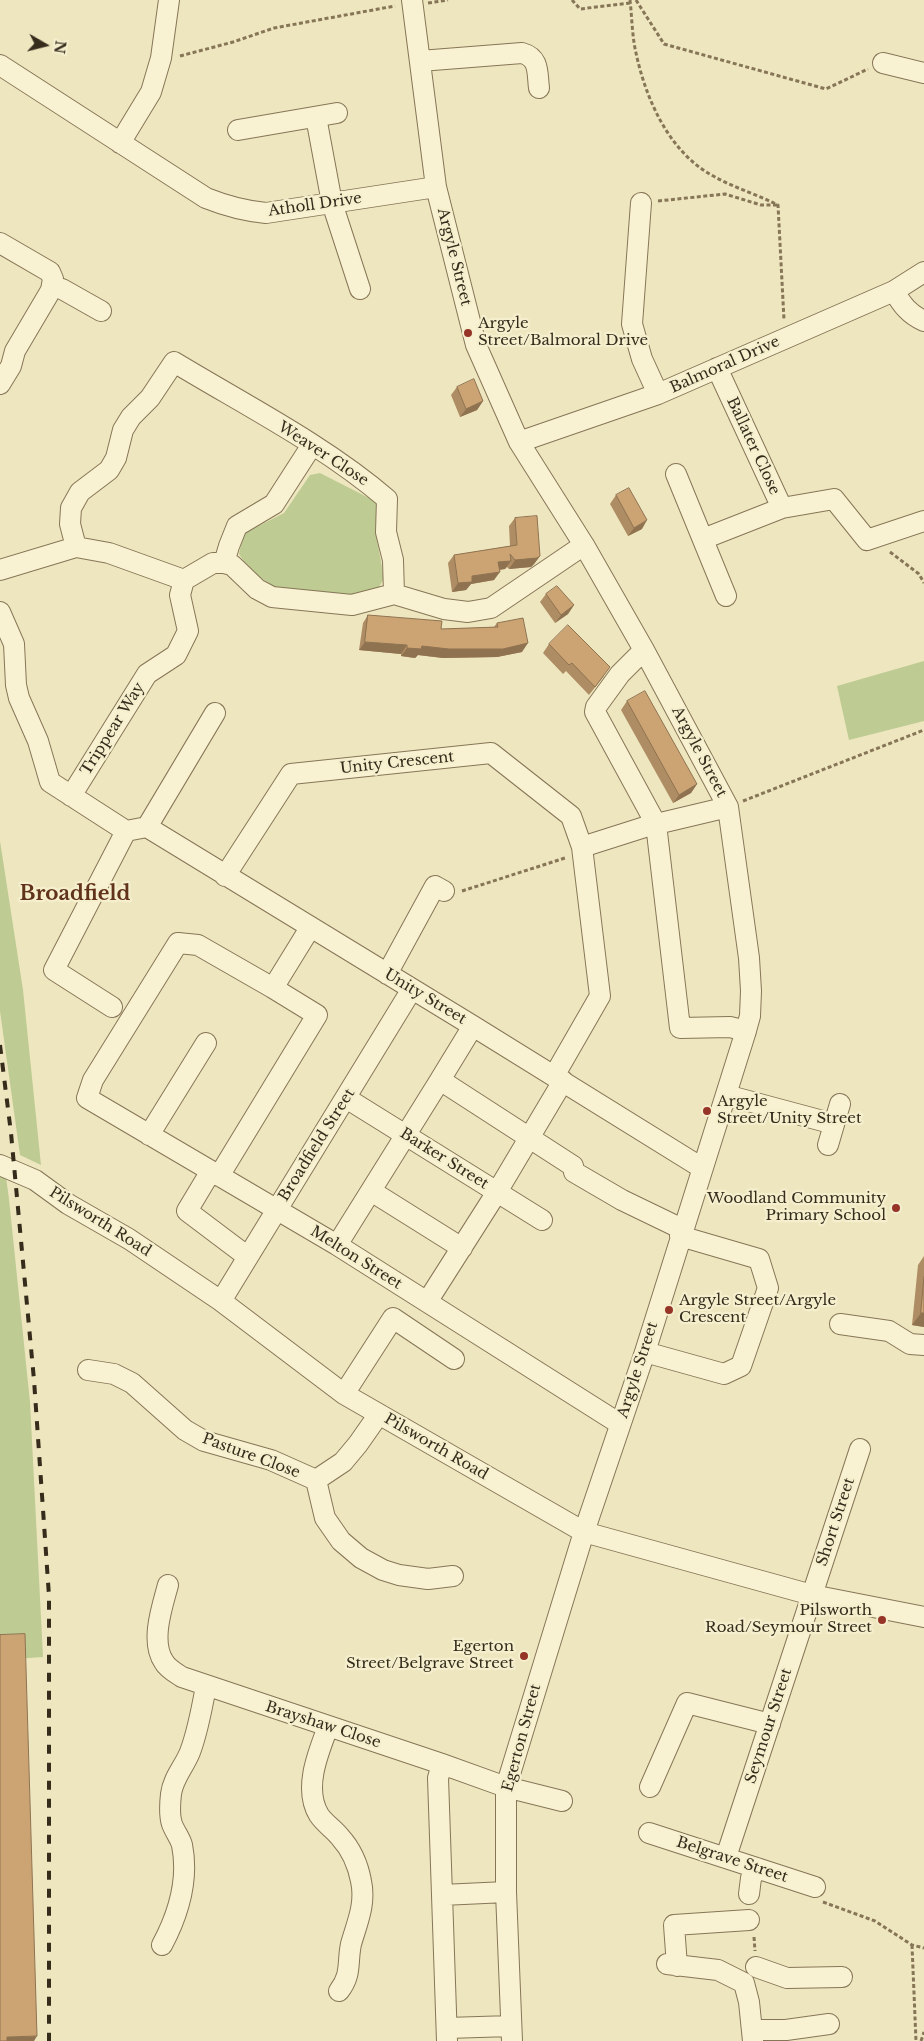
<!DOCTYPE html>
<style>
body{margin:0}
#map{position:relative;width:924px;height:2041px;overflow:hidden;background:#eee6bf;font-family:"Libre Baskerville",serif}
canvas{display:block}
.north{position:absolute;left:20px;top:20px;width:50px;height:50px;-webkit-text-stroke:4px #f5efce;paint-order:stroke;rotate:98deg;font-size:14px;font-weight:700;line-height:20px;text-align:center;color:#352c1c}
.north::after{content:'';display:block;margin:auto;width:18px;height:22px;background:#352c1c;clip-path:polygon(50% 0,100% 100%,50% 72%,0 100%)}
</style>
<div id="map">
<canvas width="924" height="2041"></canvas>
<div class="north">N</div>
</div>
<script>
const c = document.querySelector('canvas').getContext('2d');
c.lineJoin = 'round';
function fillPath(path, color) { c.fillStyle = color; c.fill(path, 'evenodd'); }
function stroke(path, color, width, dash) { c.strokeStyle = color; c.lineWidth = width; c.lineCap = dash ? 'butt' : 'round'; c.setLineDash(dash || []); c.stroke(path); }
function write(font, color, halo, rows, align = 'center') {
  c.font = font + ' "Libre Baskerville",serif'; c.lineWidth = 4.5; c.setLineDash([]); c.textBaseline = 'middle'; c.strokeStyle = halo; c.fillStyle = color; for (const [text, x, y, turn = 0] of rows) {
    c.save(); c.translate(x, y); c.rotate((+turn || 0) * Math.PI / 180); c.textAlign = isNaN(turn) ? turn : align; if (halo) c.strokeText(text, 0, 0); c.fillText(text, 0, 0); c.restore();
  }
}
const green = new Path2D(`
 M320,473l55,28 3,11 -3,17 9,49 -7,13 -24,7 -78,-11 -25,-16 -11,-17 4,-20 41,-21 26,-38z
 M924,661v60l-75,19 -12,-54z
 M0,841l23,149 18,175 -21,-10 -20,-144z
 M0,1175l6,2 3,22 21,203 13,255 -43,3z`);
const path = new Path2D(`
 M572,0l8,9 50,-6
 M630,0c2,17 2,36 6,53 10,47 34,101 79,124 20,11 43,18 63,28l6,115
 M636,0l28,44 162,45 42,-20
 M428,3l20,-3
 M180,56l53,-14 41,-14 121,-22
 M658,201l67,-7 36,11h16
 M890,552l29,22 5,9
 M743,801l181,-71
 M462,891l103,-33
 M823,1902l52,19 37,24 12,3
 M754,1937l1,14
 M912,1945l4,96
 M921,2041l3,-9`);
const minor = new Path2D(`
 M412,0l24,187 40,158 43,97 65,103 60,105 84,157 21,151 2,33 -1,25 -5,18 -100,318 -61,180 -78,255v105l6,149
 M420,61l102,-8c18,5 15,20 17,35
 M883,63l41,10
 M0,65l206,133c20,8 39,13 60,15l170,-26
 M316,117l16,86 28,86
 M238,130l99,-17
 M120,143l31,-51 10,-34 8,-58
 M641,203l-9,121 10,35 16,35
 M0,243l50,29 3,7 -2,11 -36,61 -4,15 -11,18
 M52,286l10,3 39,22
 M894,291c8,14 15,23 30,30
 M717,368l65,140 52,-9 33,41 57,-19
 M519,442l139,-48 236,-103 30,-19
 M676,474l50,122
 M703,539l79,-31
 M76,547l-6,-23 1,-16 9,-16 29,-22 7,-12 7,-28 8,-13 19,-19 24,-36c71,43 150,83 213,137l-1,33 7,28 1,34
 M224,563l5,-17 8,-20 37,-22 38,-59
 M0,570l76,-23 33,6 75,27
 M0,612l14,32 2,41 3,13 19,43 12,41 76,49 21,-4 68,-114
 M644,650l-24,24 -24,33 -1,5 61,112 24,204 50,-1 16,4
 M71,796l76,-122 29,-19 12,-24 -8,-36 4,-15 29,-17h11l8,2 25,24 15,8 80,8 42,-11 50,15 24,3 23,-4 93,-63
 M147,827l326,199 229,142
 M582,847l66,-21 80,-19
 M225,876l66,-102 200,-21 80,63 11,31 18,149 -46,80
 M387,974l48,-88 9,5
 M273,988l-75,-43 -20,-2 -85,137 -6,18 250,147 283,179
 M112,1007l-58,-37 72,-139
 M473,1026l-33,54 133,86 1,6 48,28 60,29
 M726,1095l108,29
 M346,1098l196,122
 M149,1135l57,-92
 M828,1145l12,-41
 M0,1165l35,15 33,24 61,35 92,62 123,93 240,138 228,63 112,22
 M211,1171l-24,40 61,46
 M219,1176l98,-161 -44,-27 37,-60
 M371,1191l91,57
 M337,1245l103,-165
 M221,1301l191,-312
 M427,1302l70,-110 66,-111
 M840,1324l49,7 21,13 14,1
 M645,1352l79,22 17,-8 27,-78 -9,-29 -79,-23
 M88,1370l26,4 18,9 53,47 19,11 67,19 45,20
 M344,1394l49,-76 61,41
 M316,1480l9,38 16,23 20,17 22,12 16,5 29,4 25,-3
 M316,1480l27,-18 15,-18 21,-30
 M168,1585c-6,22 -18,57 -4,77 4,7 12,11 18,15l260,87 64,23 56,14
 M328,1727c-10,26 -25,62 -9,88 6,9 15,14 21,22 11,12 18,28 21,44 5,23 -4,42 -10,63 -4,19 1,30 -12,47
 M442,1764l-4,14 9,263
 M650,1787l37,-84 83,21
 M649,1833l166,54
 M726,1857l134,-408
 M749,1894l2,-16 6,-10
 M442,1895l64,-3
 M162,1945c16,-30 27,-65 20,-100 -2,-7 -7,-13 -10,-21 -3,-9 -2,-21 -1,-30 2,-16 13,-27 19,-42 8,-21 12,-44 16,-66
 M667,1964l51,6 26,13 5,19 4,39
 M677,1966l-3,-41 75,-5
 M756,1967l31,11 55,-1
 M447,2028l64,-2
 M753,2030h33l43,-6`);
const rail = new Path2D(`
 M0,1045l11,88 23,247 15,216v445`);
const wall = new Path2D(`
 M457,387l26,14 -6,9 -17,7 -9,-22z
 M616,495l26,34 -14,7 -18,-32z
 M515,518l25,38 -6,8 -3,3 -22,2 -2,-2 -2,2 -5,1 -6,10 -23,4 -5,6 -14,2 -4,-29 6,-8 56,-9 -1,-20z
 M546,594l28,11 -6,9 -13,9 -15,-21z
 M368,615l73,14 53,-2 3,-4 25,29 -25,5 -54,1 -25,-3 -3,3 -14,-2v-2l-42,-4 4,-27z
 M549,644l55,32 -15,19 -23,-24 -3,3 -20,-21z
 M627,701l70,83 -6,9 -18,10 -52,-93z
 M924,1256v71l-12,-2 6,-60z`);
const shadedWall = new Path2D(`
 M483,401l-6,9 -17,7 6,-8z
 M647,520l-5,9 -14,7 6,-8z
 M540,556l-6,8 -3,3 -22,2 6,-9z
 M511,561l-6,8 -12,1 5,-8z
 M500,572l-6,8 -23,4 -5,6 -14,2 6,-9 14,-7z
 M574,605l-6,9 -13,9 6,-8z
 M365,642l42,3 -6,9 -42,-4z
 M528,643l-6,9 -25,5 -54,1 -25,-3 -3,3 -14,-2 6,-8 15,-2z
 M697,784l-6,9 -18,10 6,-8z
 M921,1313h3v14l-12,-2z
 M37,2036l-3,5h-29l2,-4z`);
const building = new Path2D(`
 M474,379l9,22 -17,8 -9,-22z
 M629,488l18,32 -13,8 -18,-33z
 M537,516l3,40 -3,2 -22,2 -5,-6 1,7 -13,1 2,10 -28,4v6l-14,1 -4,-28 63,-10 -2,-27z
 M557,586l17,19 -13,10 -15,-21z
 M368,615l74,6 -1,8 57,-2 -1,-4 26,-5 5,25 -25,6h-54l-27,-3 -1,3 -14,-1v-3l-42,-3z
 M568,625l42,42 -15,20 -23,-24 -3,2 -20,-21z
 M645,691l52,93 -18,11 -52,-94z
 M924,1277v36h-3z
 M25,1634l12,402 -30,1v4h-7v-406z`);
const markers = [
 [468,333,5,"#953427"],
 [707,1111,5,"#953427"],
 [896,1208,5,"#953427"],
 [669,1310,5,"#953427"],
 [882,1620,5,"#953427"],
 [524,1656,5,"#953427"]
];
const streetNames = [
 ["Atholl Drive",315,205,-8],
 ["Argyle Street",454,257,76],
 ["Balmoral Drive",725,365,-24],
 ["Ballater Close",753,446,65],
 ["Weaver Close",323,454,33],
 ["Trippear Way",113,729,-58],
 ["Argyle Street",699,752,62],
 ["Unity Crescent",397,763,-6],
 ["Unity Street",425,997,31],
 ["Broadfield Street",317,1145,-58],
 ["Barker Street",444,1159,32],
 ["Pilsworth Road",100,1222,32],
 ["Melton Street",356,1258,32],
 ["Argyle Street",638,1370,-72],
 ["Pilsworth Road",436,1447,30],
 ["Pasture Close",251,1456,20],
 ["Short Street",836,1522,-72],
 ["Brayshaw Close",323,1725,18],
 ["Seymour Street",769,1726,-72],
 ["Egerton Street",522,1738,-75],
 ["Belgrave Street",732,1860,18]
];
const poiNames = [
 ["Argyle",478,324],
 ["Street/Balmoral Drive",478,341],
 ["Argyle",717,1102],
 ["Street/Unity Street",717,1119],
 ["Woodland Community",886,1199,"right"],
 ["Primary School",886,1216,"right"],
 ["Argyle Street/Argyle",679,1301],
 ["Crescent",679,1318],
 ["Pilsworth",872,1611,"right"],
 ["Road/Seymour Street",872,1628,"right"],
 ["Egerton",514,1647,"right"],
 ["Street/Belgrave Street",514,1664,"right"]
];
const districtNames = [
 ["Broadfield",75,894]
];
fillPath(green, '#becb93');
stroke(minor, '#867657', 22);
stroke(path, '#867657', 3, [4, 2.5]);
stroke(minor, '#f9f2d2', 20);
stroke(rail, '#352c1c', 4, [9, 9]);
fillPath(wall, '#af8d64');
fillPath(shadedWall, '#8f7351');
fillPath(building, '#cca474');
stroke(building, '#8f7351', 1);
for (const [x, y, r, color] of markers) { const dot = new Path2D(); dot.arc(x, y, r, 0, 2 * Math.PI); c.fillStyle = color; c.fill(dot); stroke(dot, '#f5efce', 2); }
write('15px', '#352c1c', '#f5efce', streetNames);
write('15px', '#352c1c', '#f5efce', poiNames, 'left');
write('bold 20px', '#62331b', '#f5efce', districtNames);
</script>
